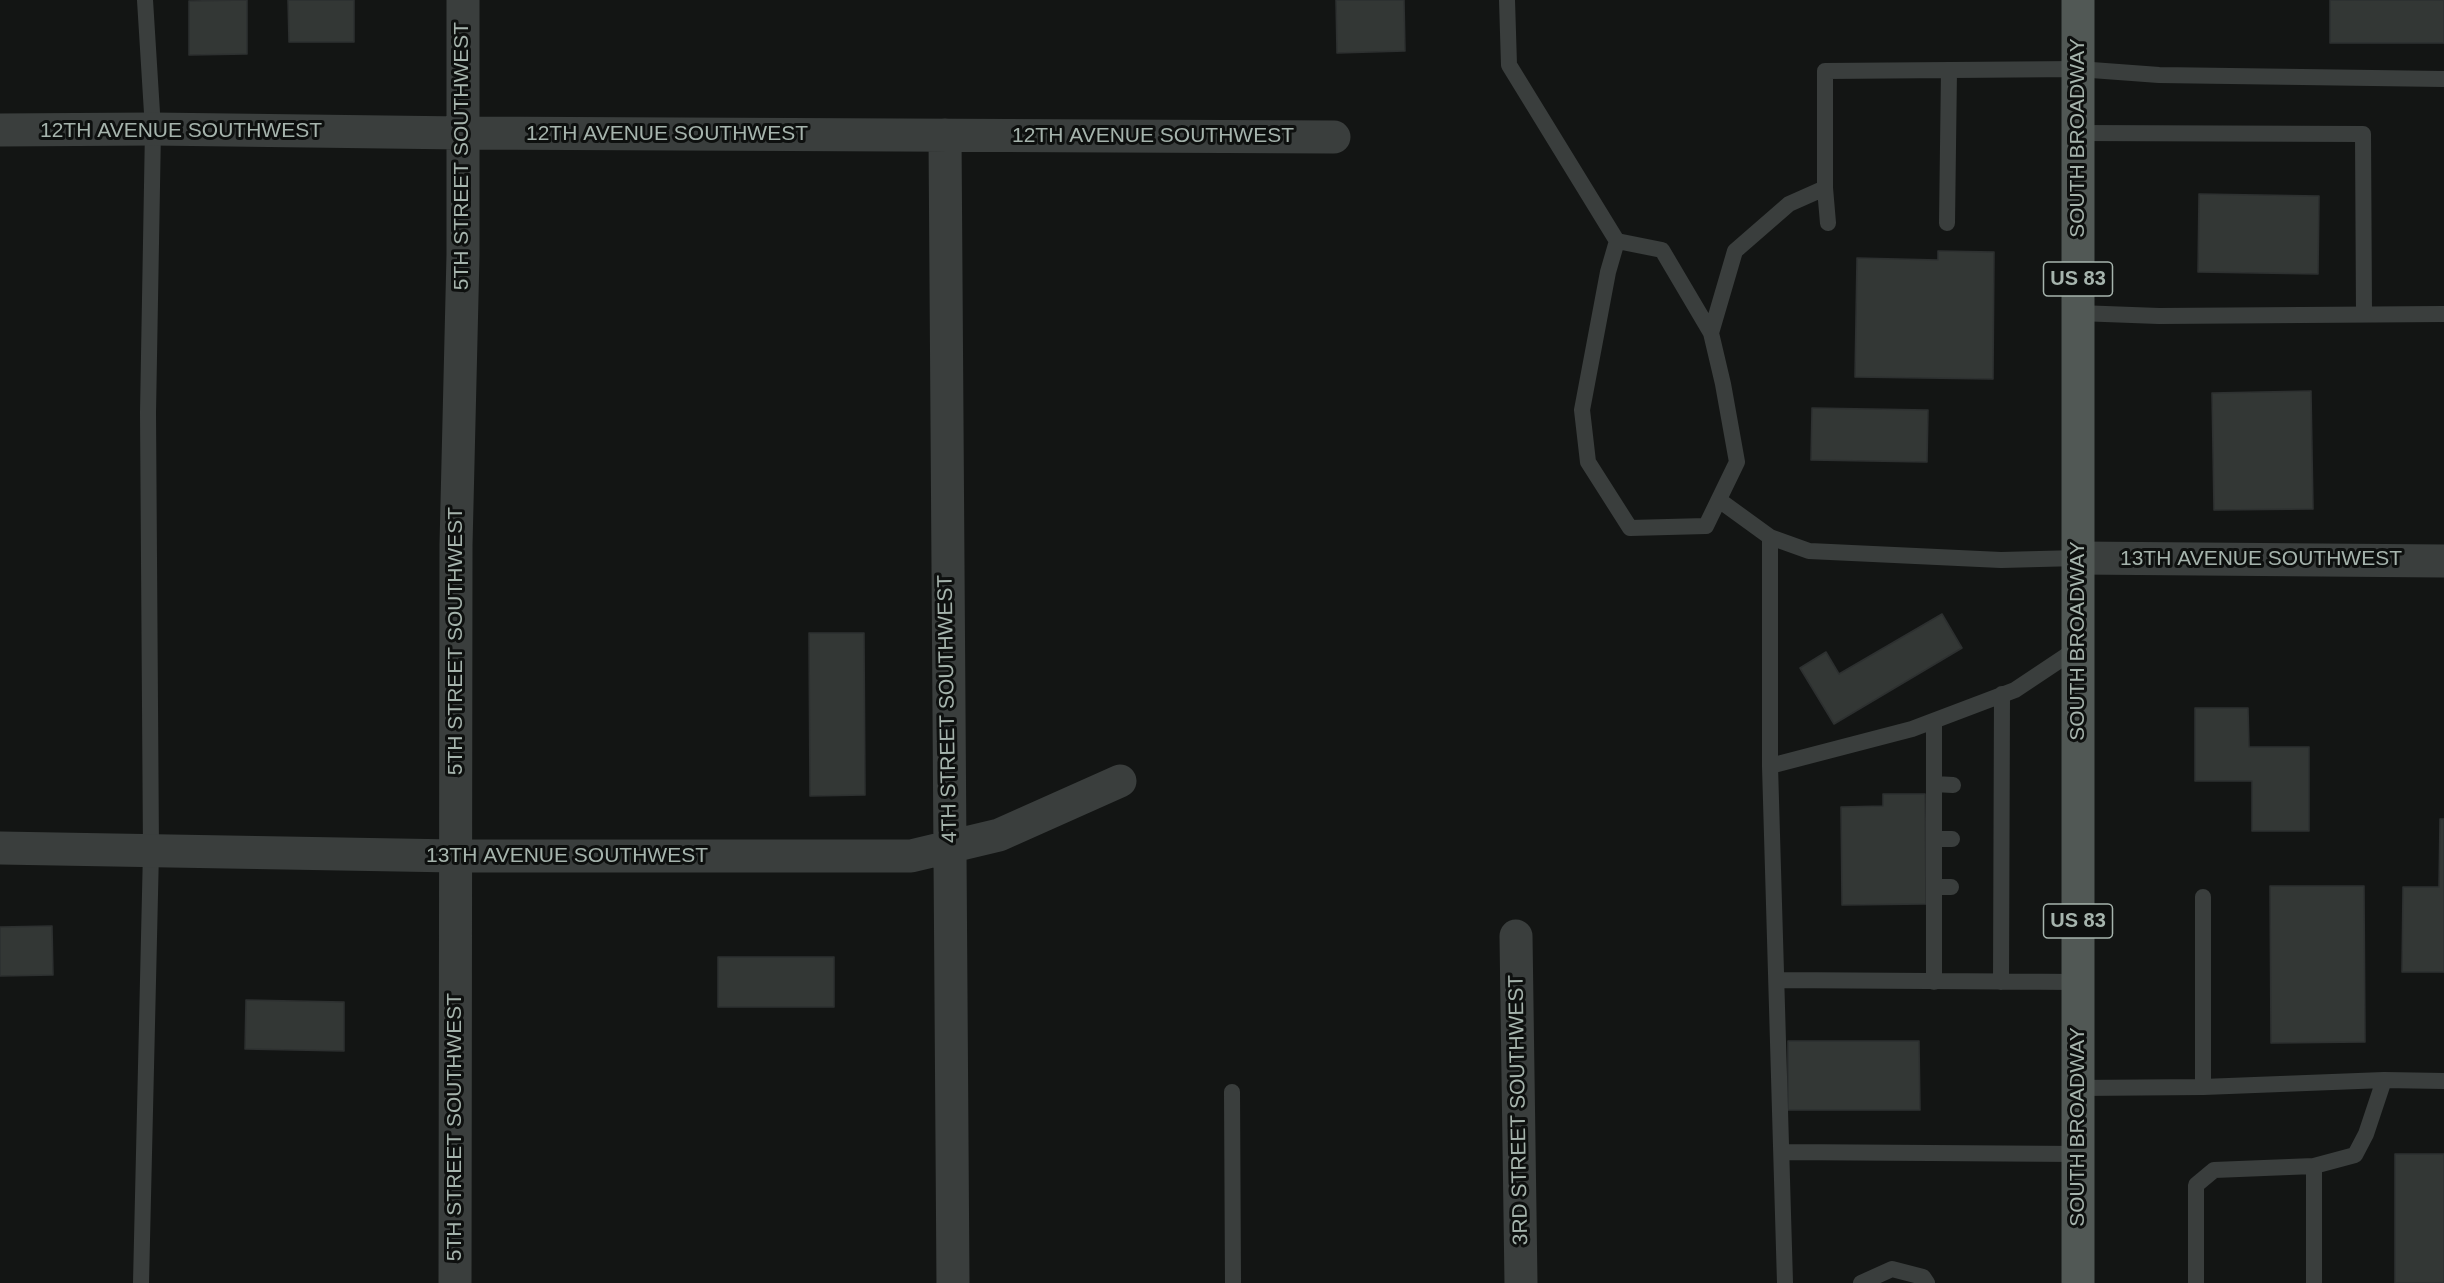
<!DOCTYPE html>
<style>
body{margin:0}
canvas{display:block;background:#131514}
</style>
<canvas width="2444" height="1283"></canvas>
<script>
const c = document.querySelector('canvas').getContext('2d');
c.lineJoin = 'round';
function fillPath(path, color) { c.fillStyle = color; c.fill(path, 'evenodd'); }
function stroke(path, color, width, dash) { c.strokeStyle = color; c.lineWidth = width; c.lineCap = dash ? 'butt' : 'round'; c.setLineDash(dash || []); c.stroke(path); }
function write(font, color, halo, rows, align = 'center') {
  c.font = font + ' Helvetica,sans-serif'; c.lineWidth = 6; c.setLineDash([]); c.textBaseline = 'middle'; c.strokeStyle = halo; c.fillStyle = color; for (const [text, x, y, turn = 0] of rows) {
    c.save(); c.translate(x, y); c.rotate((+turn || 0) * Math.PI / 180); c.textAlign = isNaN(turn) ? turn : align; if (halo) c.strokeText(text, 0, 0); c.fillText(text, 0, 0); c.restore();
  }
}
const building = new Path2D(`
 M247,0v54l-58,1v-54z
 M288,0h66v42h-65z
 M1336,0h68l1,51 -68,2z
 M2330,0h114v43h-114z
 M2199,194l120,2 -1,78 -120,-2z
 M1938,251l56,1 -1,127 -138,-2 2,-119 81,2z
 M2311,391l2,118 -99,1 -2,-117z
 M1812,408l116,2 -1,52 -116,-2z
 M1942,614l20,34 -128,76 -34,-56 26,-16 13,22z
 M809,633h55l1,162 -55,1z
 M2195,708h53l1,39h60v84h-57v-50h-57z
 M1883,794h42l1,110 -84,1 -1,-98 42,-1z
 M2440,819h4v153h-42l1,-85h36z
 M2270,886h94l1,156 -94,1z
 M52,926l1,49 -53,1v-49z
 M718,957h116v50h-116z
 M246,1000l98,2v49l-99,-2z
 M1788,1041h131l1,69h-132z
 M2395,1154h49v129h-49z`);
const lane = new Path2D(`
 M1507,0l2,65 108,176
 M2078,133l285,1 1,180
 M1828,223l-3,-35v-117l253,-2 81,6 285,4
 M1947,223l2,-153
 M1617,241l45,9 49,83 12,51 14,78 -31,64 -76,2 -42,-66 -6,-52 26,-138z
 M2078,313l81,3 285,-2
 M1711,333l24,-82 54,-47 36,-16
 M1719,500l51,37 39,14 192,9 77,-2
 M1770,537v229l15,517
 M1770,766l142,-37 103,-39 63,-42
 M1934,784l19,1
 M1934,839h18
 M1934,887h17
 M2203,897v190l181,-7 60,1
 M1777,980l301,2
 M1934,982v-261
 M2001,982l1,-288
 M2078,1088l125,-1
 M1232,1092l1,191
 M1783,1152l295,2
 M2314,1166l41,-11 11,-21 18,-54
 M141,1283l10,-432 -3,-438 5,-284 -8,-129
 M1861,1283l31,-14 31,8 4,6
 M2196,1283v-98l18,-15 100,-4v117`);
const street = new Path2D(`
 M0,130l153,-1 310,4 871,4
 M945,135l8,1148
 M2078,558l366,3
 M0,848l455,8h456l88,-21 121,-54
 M1516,936l5,347
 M455,1283l1,-738 7,-290v-255`);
const primary = new Path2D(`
 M2078,0v1283`);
const shields = [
 [2078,279,69],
 [2078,921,69]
];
const shieldNames = [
 ["US 83",2078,279],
 ["US 83",2078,921]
];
const streetNames = [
 ["12TH AVENUE SOUTHWEST",181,131],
 ["12TH AVENUE SOUTHWEST",667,134],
 ["12TH AVENUE SOUTHWEST",1153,136],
 ["SOUTH BROADWAY",2078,138,-90],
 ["5TH STREET SOUTHWEST",462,156,-90],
 ["13TH AVENUE SOUTHWEST",2261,559],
 ["5TH STREET SOUTHWEST",456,641,-90],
 ["SOUTH BROADWAY",2078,641,-90],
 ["4TH STREET SOUTHWEST",948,709,-91],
 ["13TH AVENUE SOUTHWEST",567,856],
 ["3RD STREET SOUTHWEST",1519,1110,-91],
 ["5TH STREET SOUTHWEST",455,1127,-90],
 ["SOUTH BROADWAY",2078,1127,-90]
];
fillPath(building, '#333735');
stroke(building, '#2d3030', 1.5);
stroke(lane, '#3a3e3d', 16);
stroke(street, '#3a3e3d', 33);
stroke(primary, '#515855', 33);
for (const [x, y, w] of shields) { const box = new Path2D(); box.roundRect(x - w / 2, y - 17, w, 34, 4.5); c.fillStyle = '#0e100f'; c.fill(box); stroke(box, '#a6b4ad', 1.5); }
write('bold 20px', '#a6b4ad', null, shieldNames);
write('21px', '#a6b4ad', '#0e100f', streetNames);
</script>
